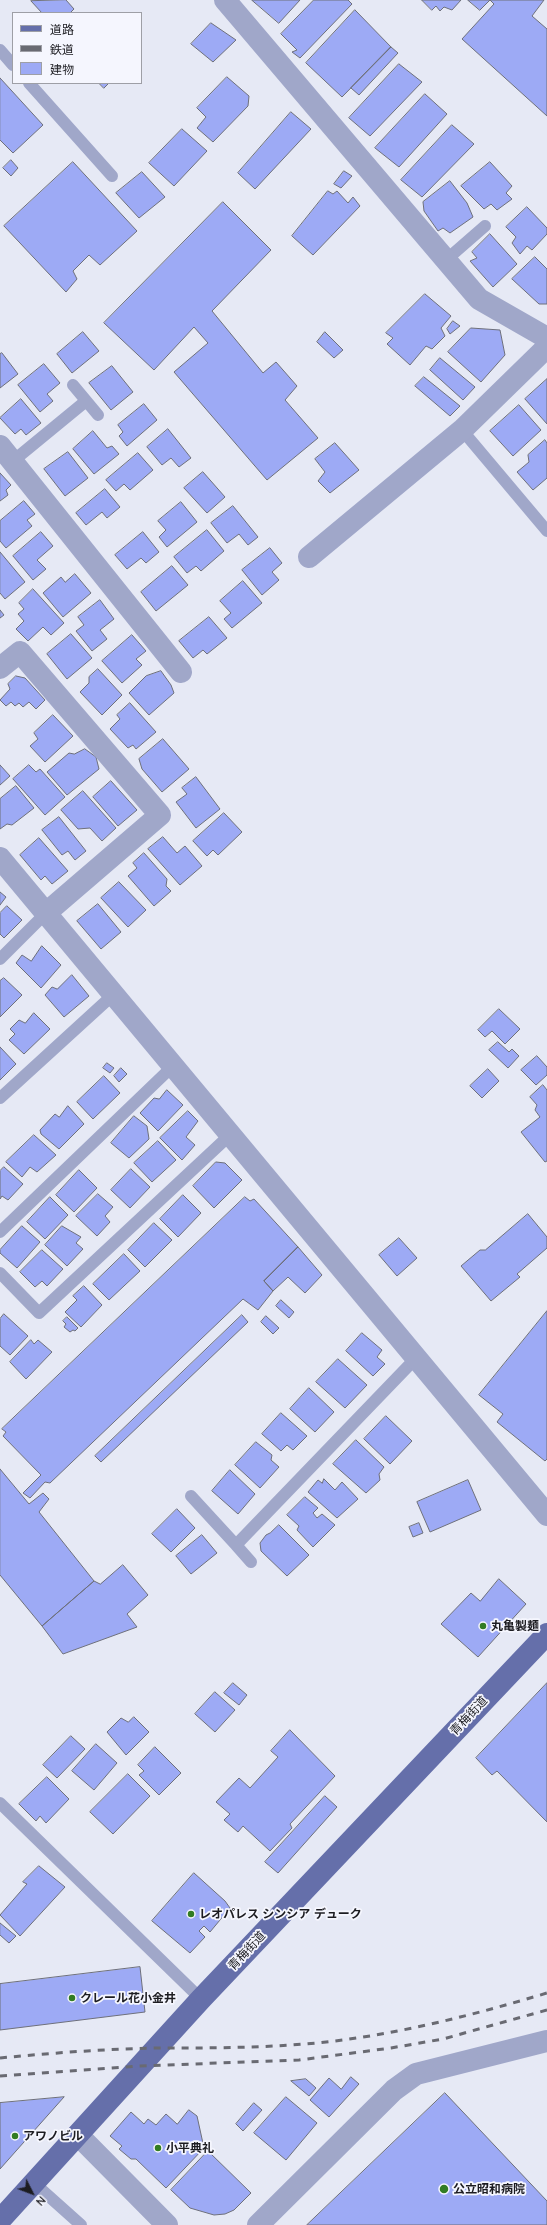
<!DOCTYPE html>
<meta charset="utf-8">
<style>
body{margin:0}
#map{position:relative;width:547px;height:2225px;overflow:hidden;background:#e6e9f5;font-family:Quicksand,"Noto Sans JP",sans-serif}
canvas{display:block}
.legend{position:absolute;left:12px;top:12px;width:130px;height:72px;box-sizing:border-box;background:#f5f6fe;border:1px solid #9e9fa6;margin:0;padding:5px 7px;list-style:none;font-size:12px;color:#1c1c21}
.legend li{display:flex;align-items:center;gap:8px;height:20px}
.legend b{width:20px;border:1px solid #9e9fa6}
.north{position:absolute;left:12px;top:2173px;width:40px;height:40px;-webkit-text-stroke:3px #f5f6fe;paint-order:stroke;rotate:132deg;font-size:11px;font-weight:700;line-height:16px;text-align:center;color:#1c1c21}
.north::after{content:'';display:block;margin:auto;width:14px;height:18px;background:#1c1c21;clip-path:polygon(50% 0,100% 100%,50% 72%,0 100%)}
</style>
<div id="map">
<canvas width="547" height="2225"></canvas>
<ul class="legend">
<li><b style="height:5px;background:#656faa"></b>道路</li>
<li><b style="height:5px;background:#696a72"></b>鉄道</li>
<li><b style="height:11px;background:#9daaf5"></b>建物</li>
</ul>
<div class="north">N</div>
</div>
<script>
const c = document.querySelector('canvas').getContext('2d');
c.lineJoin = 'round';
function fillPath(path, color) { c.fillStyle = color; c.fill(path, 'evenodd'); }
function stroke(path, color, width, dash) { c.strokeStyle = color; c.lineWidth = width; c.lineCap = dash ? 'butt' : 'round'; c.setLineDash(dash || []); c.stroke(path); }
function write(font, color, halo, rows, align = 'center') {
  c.font = font + ' Quicksand,"Noto Sans JP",sans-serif'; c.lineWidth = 3.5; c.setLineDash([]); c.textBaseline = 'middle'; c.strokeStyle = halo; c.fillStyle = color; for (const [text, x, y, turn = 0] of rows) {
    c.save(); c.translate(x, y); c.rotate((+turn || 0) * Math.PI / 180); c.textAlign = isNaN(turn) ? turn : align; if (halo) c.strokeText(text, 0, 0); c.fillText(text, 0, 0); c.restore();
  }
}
const building = new Path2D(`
 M66,0l8,9 -4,4h-28l-11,-12z
 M252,0h48l-21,23z
 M314,0h34l4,4 -52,54 -8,-6 5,-2 -16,-16z
 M422,0h39l-9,10 -8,-3 -4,4 -4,-5 -4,4z
 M468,0h76l-12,16 15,13v87l-85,-77 32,-35 -4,-4 -10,10z
 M355,10l36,37 -49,50 -36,-34z
 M211,23l25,17 -23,22 -22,-18z
 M391,47l7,6 -39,42 -8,-7z
 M399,64l23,18 -52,54 -21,-18z
 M227,77l22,19 -1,10 -35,36 -16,-14 9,-11 -9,-9z
 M0,78l43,47 -30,28 -13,-13z
 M99,83h10l-5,5z
 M425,94l22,20 -48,53 -24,-19z
 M291,112l20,17 -56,60 -17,-16z
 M452,125l22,19 -52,53 -21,-17z
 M182,129l25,22 -33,35 -25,-23z
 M11,160l7,8 -7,8 -8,-8z
 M73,162l64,69 -37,34 -11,-10 -16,16 4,8 -11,13 -62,-66z
 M490,162l22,24 -6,7 6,6 -15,11 -6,-6 -7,5 -23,-23z
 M344,171l8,5 -11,12 -7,-4z
 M142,172l23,25 -26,21 -23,-25z
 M450,181l17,22 6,14 -23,16 -7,-5 -5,3 -14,-20 -1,-9z
 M328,191l5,3 4,-3 11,12 5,-6 7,9 -47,49 -21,-19z
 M223,202l48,48 -59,61 51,62 13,-11 21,24 -12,14 33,38 -51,42 -93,-108 34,-29 -14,-16 -40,43 -50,-47z
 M527,207l20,21v6l-15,16 -5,-4 -7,8 -8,-11 4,-6 -10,-10z
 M490,234l27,30 -24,23 -23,-26 7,-3 -5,-6z
 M535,257l12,12v35h-8l-27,-25z
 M425,294l26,22 -10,12 4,8 -13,13 -6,-3 -16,19 -23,-21 6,-6 -7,-5z
 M453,321l7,5 -10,8 -3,-5z
 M471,328l29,2 5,25 -24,27 -33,-30z
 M83,332l16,19 -27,22 -15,-19z
 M325,332l18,18 -9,8 -17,-16z
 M2,353l16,21 -18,14v-34z
 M440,358l35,29 -12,13 -33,-30z
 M44,364l16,19 -13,11 6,7 -13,11 -22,-27z
 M112,366l21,26 -22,18 -22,-27z
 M424,377l36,29 -10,10 -35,-30z
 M547,379v45l-22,-25z
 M21,399l20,24 -15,12 -5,-6 -6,5 -15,-16z
 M144,404l13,16 -30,26 -8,-10 4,-4 -5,-7z
 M519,405l22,25 -28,26 -23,-25z
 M168,429l23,29 -12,9 -8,-9 -9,7 -15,-18z
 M93,431l14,17 5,-2 7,8 -25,20 -21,-25z
 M545,440l2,3v35l-14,12 -16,-18 12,-10 -1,-7z
 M335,443l24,27 -29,23 -12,-12 7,-9 -10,-13z
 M68,452l20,26 -23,18 -21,-27z
 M138,453l15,17 -23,20 -6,-6 -8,7 -10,-11z
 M203,472l22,25 -18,16 -23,-25z
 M0,473l11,12 -5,5 2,5 -8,6z
 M105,489l15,18 -13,11 -5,-6 -16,13 -10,-12z
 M24,501l11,13 -8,6 5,6 -26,22 -6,-7v-20z
 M181,502l16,20 -30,25 -8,-10 7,-7 -8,-9z
 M233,506l25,31 -10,8 -9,-11 -12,9 -16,-20z
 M207,530l17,21 -23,20 -5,-5 -9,7 -13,-16z
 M41,532l12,14 -16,14 9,9 -13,11 -20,-24z
 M143,532l16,20 -13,11 -5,-5 -14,11 -12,-14z
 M270,548l12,15 -10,9 7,8 -17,15 -20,-25z
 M0,552l25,30 -20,17 -5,-6z
 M172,566l16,19 -32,26 -15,-19z
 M75,574l16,19 -28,24 -20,-24 18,-16 4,5z
 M243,581l19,22 -30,25 -8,-9 7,-6 -11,-12z
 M33,589l31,34 -13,12 -8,-8 -15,14 -12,-12 8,-8 -6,-7 6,-5 -5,-6z
 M100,600l14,19 -14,11 7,9 -15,12 -16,-20 8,-6 -6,-8z
 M0,610l4,5 -4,3z
 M209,617l18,21 -20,16 -4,-4 -10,8 -14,-17z
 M71,634l21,24 -25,21 -20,-25z
 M132,635l14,16 -10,8 6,6 -20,18 -20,-22z
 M98,669l24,26 -20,20 -22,-23 9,-9v-6z
 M161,671l10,14 3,8 -25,22 -20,-22 17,-17z
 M16,676l9,2 20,22 -9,9 -7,-7 -6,5 -4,-4 -4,3 -4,-4 -5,4 -6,-6 10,-11 -2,-5z
 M130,703l26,29 -20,17 -3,-4 -5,3 -18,-19 10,-10 -3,-4z
 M53,715l20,21 -28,26 -15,-16 8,-7 -4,-6z
 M163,739l26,30 -27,23 -20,-23 -3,-10z
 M85,749l11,8 3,12 -32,26 -20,-23 22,-19 5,1z
 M0,765l10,11 -10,9z
 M29,765l7,7 4,-3 25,28 -20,18 -32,-36z
 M196,777l24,32 -24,19 -20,-26 11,-8 -5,-6z
 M111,781l26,29 -19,16 -25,-29z
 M16,786l18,22 -22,17 -5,-1 -7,5v-30z
 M83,791l33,37 -14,13 -12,-13 -12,1 -17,-19z
 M224,813l18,19 -24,23 -5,-5 -6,6 -14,-15z
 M59,817l27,34 -11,9 -7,-9 -6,4 -20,-25z
 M163,837l14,16 8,-7 17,20 -22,19 -32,-36z
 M39,838l29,33 -16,13 -7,-8 -4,4 -21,-25z
 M144,853l23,26 -1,7 5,5 -17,15 -26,-30 9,-8 -4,-5z
 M119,882l27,28 -18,17 -27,-29z
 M0,892l6,5 -6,8z
 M98,904l23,28 -20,17 -24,-28z
 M7,906l15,14 -18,18 -4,-4v-21z
 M42,946l19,19 -20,23 -25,-25 6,-8 9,6z
 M72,975l17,21 -25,21 -19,-22 7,-8 5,2z
 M4,978l18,17 -22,22v-36z
 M499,1009l21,20 -15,15 -13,-13 -7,6 -7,-7z
 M34,1013l16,16 -26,25 -15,-14 6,-6 -5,-5 9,-9 6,3z
 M498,1042l11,10 3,-3 7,7 -11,12 -19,-18z
 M0,1047l16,17 -16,16z
 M537,1056l10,11v8l-11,10 -15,-15z
 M107,1063l7,5 -4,5 -7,-5z
 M121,1068l6,6 -8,8 -5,-6z
 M488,1069l11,12 -17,17 -12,-12z
 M104,1076l16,17 -27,26 -16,-17z
 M543,1085l4,5v71l-2,1 -24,-30 19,-15 -5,-7 2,-5 -7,-8z
 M167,1090l16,15 -25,26 -18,-18 14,-15 5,1z
 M68,1106l16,18 -25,25 -18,-15 -1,-4 15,-16 4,3z
 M188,1111l10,10 -12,16 9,8 -13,15 -22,-22z
 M134,1116l13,10 2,13 -20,19 -18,-15z
 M34,1135l22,20 -19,17 -7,-5 -8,10 -16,-15z
 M158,1141l18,19 -24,22 -18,-19z
 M216,1162l9,1 17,17 -28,28 -21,-22z
 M4,1167l19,17 -15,16 -6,-4 -2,3v-28z
 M131,1169l19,18 -20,21 -19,-18z
 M79,1170l18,18 -23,24 -18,-17z
 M98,1194l15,13 -8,9 5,6 -13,14 -21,-20z
 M183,1195l18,18 -23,24 -18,-18z
 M50,1197l18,18 -23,24 -18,-17z
 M245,1197l5,4 4,-2 44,48 -34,34 9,10 -15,19 -15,-11 -193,184 -5,-1 -15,16 -7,-5 18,-18 -38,-39 3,-4 -4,-3z
 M528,1214l19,23v11l-30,26 3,3 -29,24 -30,-35 19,-16h5z
 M154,1223l18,17 -27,27 -17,-17z
 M22,1226l18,16 -23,26 -17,-15v-3z
 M62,1226l19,11 -5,6 7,6 -16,17 -22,-21z
 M399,1238l18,20 -20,18 -18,-21z
 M298,1247l24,28 -17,18 -17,-16 -15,14 -9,-10z
 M42,1250l21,19 -16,17 -5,-5 -7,6 -15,-15z
 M124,1254l16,17 -31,29 -16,-16z
 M84,1286l18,19 -21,22 -16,-15 12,-12 -4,-4z
 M281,1300l13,12 -5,6 -13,-12z
 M547,1311v148l-2,2 -48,-39 6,-8 -24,-19z
 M4,1314l24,22 -18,19 -10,-9v-27z
 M242,1315l6,7 -147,140 -6,-6z
 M266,1316l13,12 -6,6 -12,-12z
 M67,1317l11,11 -3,3 -2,-1 -3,2 -6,-5 2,-3 -3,-3z
 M362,1333l20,17 -5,7 8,7 -12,12 -27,-25z
 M31,1340l3,4 4,-4 14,12 -26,27 -16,-17z
 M338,1359l29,26 -22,23 -29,-26z
 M309,1388l25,24 -19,20 -25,-23z
 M281,1413l26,23 -14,14 -6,-5 -6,6 -19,-17z
 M386,1416l26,25 -22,23 -26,-25z
 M356,1440l28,27 -5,7 1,6 -14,13 -33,-29z
 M256,1442l16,13 -1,5 8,7 -19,21 -25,-23z
 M0,1469l29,35 14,-11 6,6 -10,13 55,69 -52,45 -42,-51z
 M230,1470l25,24 -17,20 -26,-23z
 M324,1479l11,11 7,-8 16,17 -21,19 -29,-26 10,-12 4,3z
 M468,1480l13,30 -51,22 -13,-30z
 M305,1497l13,11 -5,5 4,5 5,-4 13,11 -22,22 -16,-17 2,-4 -12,-11z
 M177,1509l18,19 -24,24 -19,-18z
 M419,1523l4,10 -10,4 -4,-10z
 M279,1525l30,30 -22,21 -26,-25 -1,-8 6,-8 4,-2z
 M202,1535l15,18 -26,21 -15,-18z
 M123,1565l25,30 -21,19 10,13 -74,27 -21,-28 52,-45 6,3z
 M499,1579l27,25 -48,53 -37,-33 30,-31 9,8z
 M233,1683l14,12 -8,10 -15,-12z
 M547,1683v139l-50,-51 -5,4 -16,-17z
 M215,1692l20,18 -20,22 -20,-18z
 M134,1717l15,15 -23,23 -19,-23 14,-14 7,4z
 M290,1730l45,46 -45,48 2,4 -22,23 -27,-25 -5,6 -14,-12 6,-6 -14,-12 23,-24 11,10 28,-31 -7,-6z
 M71,1736l14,13 -28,29 -14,-13z
 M96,1744l21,19 -23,27 -22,-19z
 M155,1747l26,26 -22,22 -20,-20 5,-4 -6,-6z
 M128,1774l22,22 -37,38 -23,-22z
 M47,1777l22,22 -23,24 -6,-7 -4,5 -17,-17z
 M325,1796l12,11 -59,66 -13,-11z
 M39,1866l26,21 -45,49 -20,-21 27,-31 -4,-2z
 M194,1873l31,28 5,7 -20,24 -6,-6 -5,5 6,6 -15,16 -38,-32z
 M0,1923l16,13 -7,7 -9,-8z
 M140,1967l5,45 -145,18v-46z
 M351,2077l8,7 -30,33 -19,-17 19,-22 12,11z
 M306,2079l10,9 -7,8 -18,-15z
 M445,2093l102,108v24h-240z
 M64,2097l-64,72v-66z
 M286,2097l31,26 -31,37 -32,-27z
 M254,2103l8,7 -19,21 -7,-7z
 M189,2110l8,6 7,32 -38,40 -30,-29h-5l-12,-10 3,-3 -12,-10 21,-24 13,12 4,-5 8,6 10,-11 11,10z
 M208,2151l43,42 -17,17 -9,4 -11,1 -24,-7 -19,-18z`);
const lane = new Path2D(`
 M0,50l13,15
 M29,83l83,93
 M446,260l39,-34
 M73,385l25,30
 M462,430l85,101
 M13,461l73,-60
 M0,959l46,-46
 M0,1098l114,-104
 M0,1232l174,-167
 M0,1273l39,40 192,-179
 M191,1496l45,49 181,-188
 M236,1545l15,17
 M0,1803l201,196
 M34,2183l47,42`);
const street = new Path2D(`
 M225,0l254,299 68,39
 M0,446l181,226
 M309,557l153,-127 85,-83
 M0,668l20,-16 140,163 -114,98
 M0,858l547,657
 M78,2135l89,90
 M258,2225l136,-135 22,-16 131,-33`);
const primary = new Path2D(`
 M0,2220l201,-221 346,-365`);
const rail = new Path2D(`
 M0,2058c52,-5 105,-9 157,-10 59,0 119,0 178,-7 72,-9 142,-27 212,-48
 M0,2076l140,-10 159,-6 92,-12 52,-9 104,-29`);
const markers = [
 [483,1626,4,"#327c23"],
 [191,1914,4,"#327c23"],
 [72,1998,4,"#327c23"],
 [15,2136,4,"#327c23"],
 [158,2148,4,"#327c23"],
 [444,2189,5,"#327c23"]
];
const poiNames = [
 ["丸亀製麺",491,1626],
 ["レオパレス シンシア デューク",199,1914],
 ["クレール花小金井",80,1998],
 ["アワノビル",23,2136],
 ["小平典礼",166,2148],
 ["公立昭和病院",453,2189]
];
const streetNames = [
 ["青梅街道",469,1716,-47],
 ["青梅街道",247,1951,-47]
];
fillPath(building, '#9daaf5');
stroke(building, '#6e707b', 1);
stroke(lane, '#a0a7c9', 12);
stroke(street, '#a0a7c9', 22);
stroke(primary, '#656faa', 22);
stroke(rail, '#696a72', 3, [7, 7]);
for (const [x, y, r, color] of markers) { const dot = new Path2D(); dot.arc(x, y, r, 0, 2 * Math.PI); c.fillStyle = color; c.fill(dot); stroke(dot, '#f5f6fe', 1.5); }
write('bold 12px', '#1c1c21', '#f5f6fe', poiNames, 'left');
write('12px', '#1c1c21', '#f5f6fe', streetNames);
</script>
